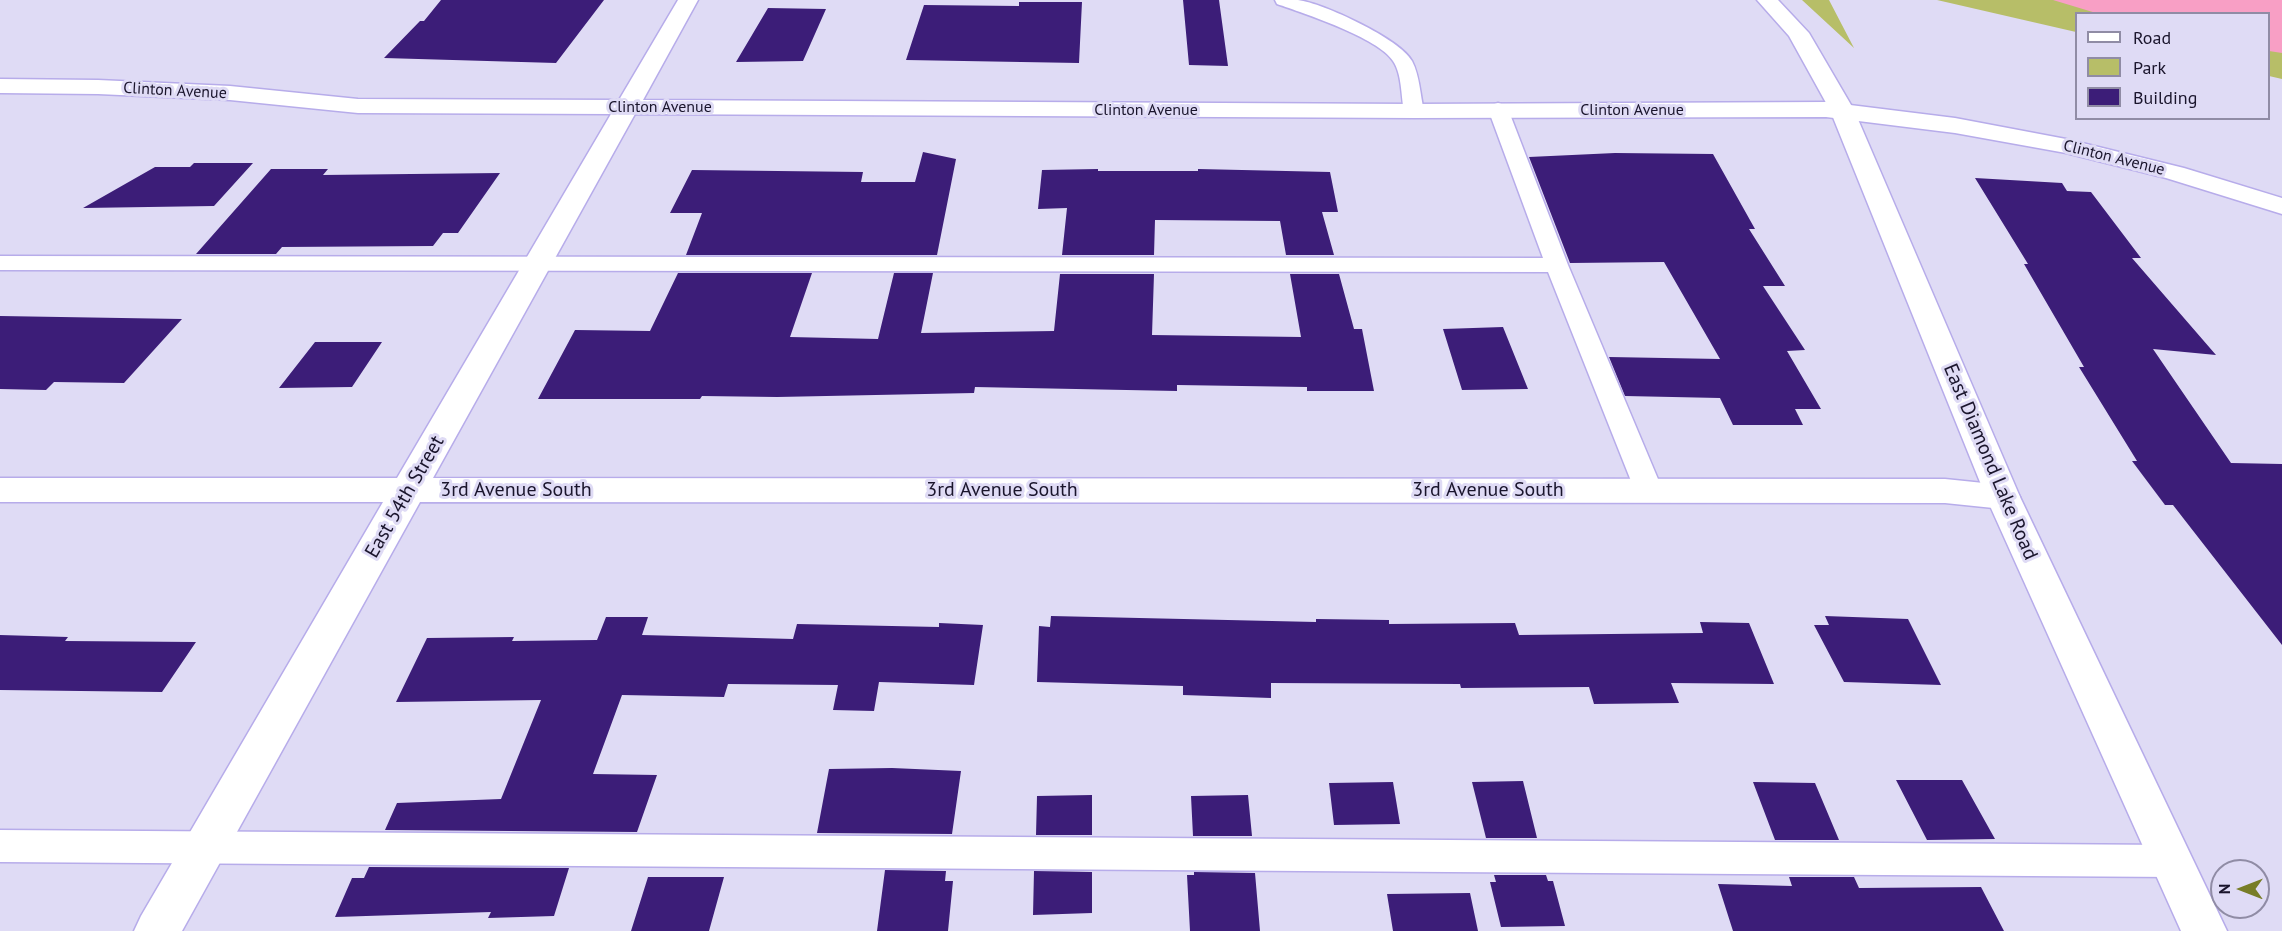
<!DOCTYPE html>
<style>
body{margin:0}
#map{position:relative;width:2282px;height:931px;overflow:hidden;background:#dfdbf5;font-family:"PT Sans",sans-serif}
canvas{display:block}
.legend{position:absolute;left:2075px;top:12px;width:195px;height:108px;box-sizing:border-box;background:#dfdbf5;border:2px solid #908ca5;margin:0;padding:8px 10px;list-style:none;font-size:18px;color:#1a152c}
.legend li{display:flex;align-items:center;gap:12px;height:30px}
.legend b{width:30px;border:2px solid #908ca5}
.north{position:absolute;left:2210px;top:859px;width:60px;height:60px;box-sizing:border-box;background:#dfdbf5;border:2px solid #908ca5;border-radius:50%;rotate:270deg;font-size:16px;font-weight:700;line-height:24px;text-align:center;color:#1a152c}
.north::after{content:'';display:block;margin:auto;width:21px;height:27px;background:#787d27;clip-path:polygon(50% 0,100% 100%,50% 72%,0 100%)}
</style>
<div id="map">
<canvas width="2282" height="931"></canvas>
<ul class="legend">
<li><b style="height:8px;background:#fff"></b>Road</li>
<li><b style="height:16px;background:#b7be68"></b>Park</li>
<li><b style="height:16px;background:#3c1d78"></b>Building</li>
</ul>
<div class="north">N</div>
</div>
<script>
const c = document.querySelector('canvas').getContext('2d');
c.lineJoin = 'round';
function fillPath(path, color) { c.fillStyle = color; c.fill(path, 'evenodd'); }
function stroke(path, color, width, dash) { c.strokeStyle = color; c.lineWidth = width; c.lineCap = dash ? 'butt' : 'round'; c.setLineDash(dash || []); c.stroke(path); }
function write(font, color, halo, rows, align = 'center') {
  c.font = font + ' "PT Sans",sans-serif'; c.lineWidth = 6; c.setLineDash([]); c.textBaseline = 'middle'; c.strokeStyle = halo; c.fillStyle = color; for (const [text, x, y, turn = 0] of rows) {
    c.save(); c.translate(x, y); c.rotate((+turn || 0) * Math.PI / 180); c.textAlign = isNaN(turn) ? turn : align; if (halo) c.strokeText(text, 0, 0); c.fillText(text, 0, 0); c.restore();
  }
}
const green = new Path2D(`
 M1802,0h27l25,48z
 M1937,0h345v79l-13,-3 -1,-62h-192v18z`);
const water = new Path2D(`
 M2053,0h229v53l-13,-2 -1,-37 -172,-1z`);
const building = new Path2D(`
 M441,0h163l-48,63 -172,-5 36,-37h4z
 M1183,0h36l9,66 -39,-1z
 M1019,2h63l-3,61 -173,-3 18,-55 95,1z
 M768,8l58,1 -23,52 -67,1z
 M923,152l33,7 -19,96h-251l16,-42h-32l22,-43 171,2 -2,10h54z
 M1615,153l98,1 42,75h-6l36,57h-22l42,64 -18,1 34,58h-26l8,16h-70l-13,-27 -95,-2 -16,-39 111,2 -56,-97 -94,1 -41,-106z
 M194,163h59l-39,43 -131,2 72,-41h35z
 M271,169h57l-5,6 177,-2 -42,60h-15l-10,13 -151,1 -6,7h-80z
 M1098,169v2h100v-2l132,3 8,40h-16l12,43h-48l-6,-34 -125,-1 -1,35h-92l5,-47 -29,1 4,-39z
 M1975,178l87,5 5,8 24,1 50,66h-9l84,97 -63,-6 78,114 51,1v181l-109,-140h-8l-33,-44h5l-58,-94h5l-60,-103h4z
 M678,273h134l-22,64 88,2 16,-66h39l-12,60 133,-2 6,-57h94l-2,61 149,2 -11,-63h49l15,55h8l12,62h-67v-4l-130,-2v6l-202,-4 -1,6 -197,4 -75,-1 -2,3h-162l37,-69 75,1z
 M0,316l182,3 -58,64 -70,-1 -8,8 -46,-1z
 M1503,327l25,62 -66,1 -19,-61z
 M315,342h67l-30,45 -73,1z
 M1051,616l265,6v-3l73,1v4l126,-1 4,12 184,-2 -3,-11 49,1 25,61 -103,-1 8,20 -85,1 -5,-17 -128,1 -1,-4 -189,-1v15l-88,-3v-9l-146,-4 2,-56 11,1z
 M1825,616l83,3 33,66 -97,-3 -30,-57h15z
 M606,617h42l-6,18 151,4 4,-15 142,3v-4l44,2 -9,60 -95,-3 -5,29 -41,-1 5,-25 -110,-1 -4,13 -102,-2 -29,79 64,1 -20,57 -252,-2 12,-27 104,-4 40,-99 -145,2 31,-64 87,-1 -2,4 85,-1z
 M0,635l68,2 -3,4 131,1 -34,50 -162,-2z
 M892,768l69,3 -9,63 -135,-1 12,-64z
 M1896,780h66l33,59 -68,1z
 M1523,781l14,57h-51l-14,-56z
 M1393,782l7,42 -66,1 -5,-42z
 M1753,782l62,1 24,57h-64z
 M1092,795v40h-56l1,-39z
 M1248,795l4,41h-59l-2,-40z
 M369,867l200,1 -15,48 -66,2 3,-6 -156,5 17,-39h12z
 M885,870l61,1 -1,10h8l-5,50h-71z
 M1034,871l58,1v41l-59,2z
 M1194,872l61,1 5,58h-70l-3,-56h7z
 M1494,875h52l2,6h5l12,45 -64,1 -11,-45h6z
 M648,877h76l-15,54h-78z
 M1789,877h65l5,11 122,-1 23,44h-271l-15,-47 74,2z
 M1470,893l8,38h-85l-6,-37z`);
const lane = new Path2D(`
 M1275,0c7,0 15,0 23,0 25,3 102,39 114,61 8,15 8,34 12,50l-3,4h-14l-3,-4c-3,-15 -2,-37 -11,-50 -14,-23 -90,-48 -116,-57z
 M1498,103l7,2 3,4 60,156 95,226 -4,7 -10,3 -10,-3 -4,-7 -87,-219 -1548,-2v-14l1543,2 -55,-149 3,-4z
 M0,830l2174,15 13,4 5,12 -5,12 -13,4 -2174,-15z`);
const street = new Path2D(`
 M678,0h20l-55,100 771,4 412,-2 129,16 111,21 118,29 98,30v16l-116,-36 -100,-25 -111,-20 -129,-16 -412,1 -779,-4 -202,364 1512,1 58,6 12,3 5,9 -5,9 -12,3 -58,-6 -1525,-1 -238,429h-48l7,-15 242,-414h-383v-24h397l214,-364 -253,-1 -128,-13 -132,-6 -98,-1v-14l98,1 132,6 128,13 261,1z`);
const secondary = new Path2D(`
 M1757,0h21l31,33 45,77 166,387 207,434h-46l-195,-434 -156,-387 -41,-74z`);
const farStreetnames = [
 ["Clinton Avenue",175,91,3],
 ["Clinton Avenue",660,107],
 ["Clinton Avenue",1146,110],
 ["Clinton Avenue",1632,110],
 ["Clinton Avenue",2114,158,14]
];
const streetNames = [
 ["East Diamond Lake Road",1990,462,67],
 ["3rd Avenue South",516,490],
 ["3rd Avenue South",1002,490],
 ["3rd Avenue South",1488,490],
 ["East 54th Street",405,497,-60]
];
fillPath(green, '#b7be68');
fillPath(water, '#f89fc5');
fillPath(building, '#3c1d78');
stroke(lane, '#b7acea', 3);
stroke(street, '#b7acea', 3);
stroke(secondary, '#b7acea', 3);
fillPath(lane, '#fff');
fillPath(street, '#fff');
fillPath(secondary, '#fff');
write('16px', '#1a152c', '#dfdbf5', farStreetnames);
write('20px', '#1a152c', '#dfdbf5', streetNames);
</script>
